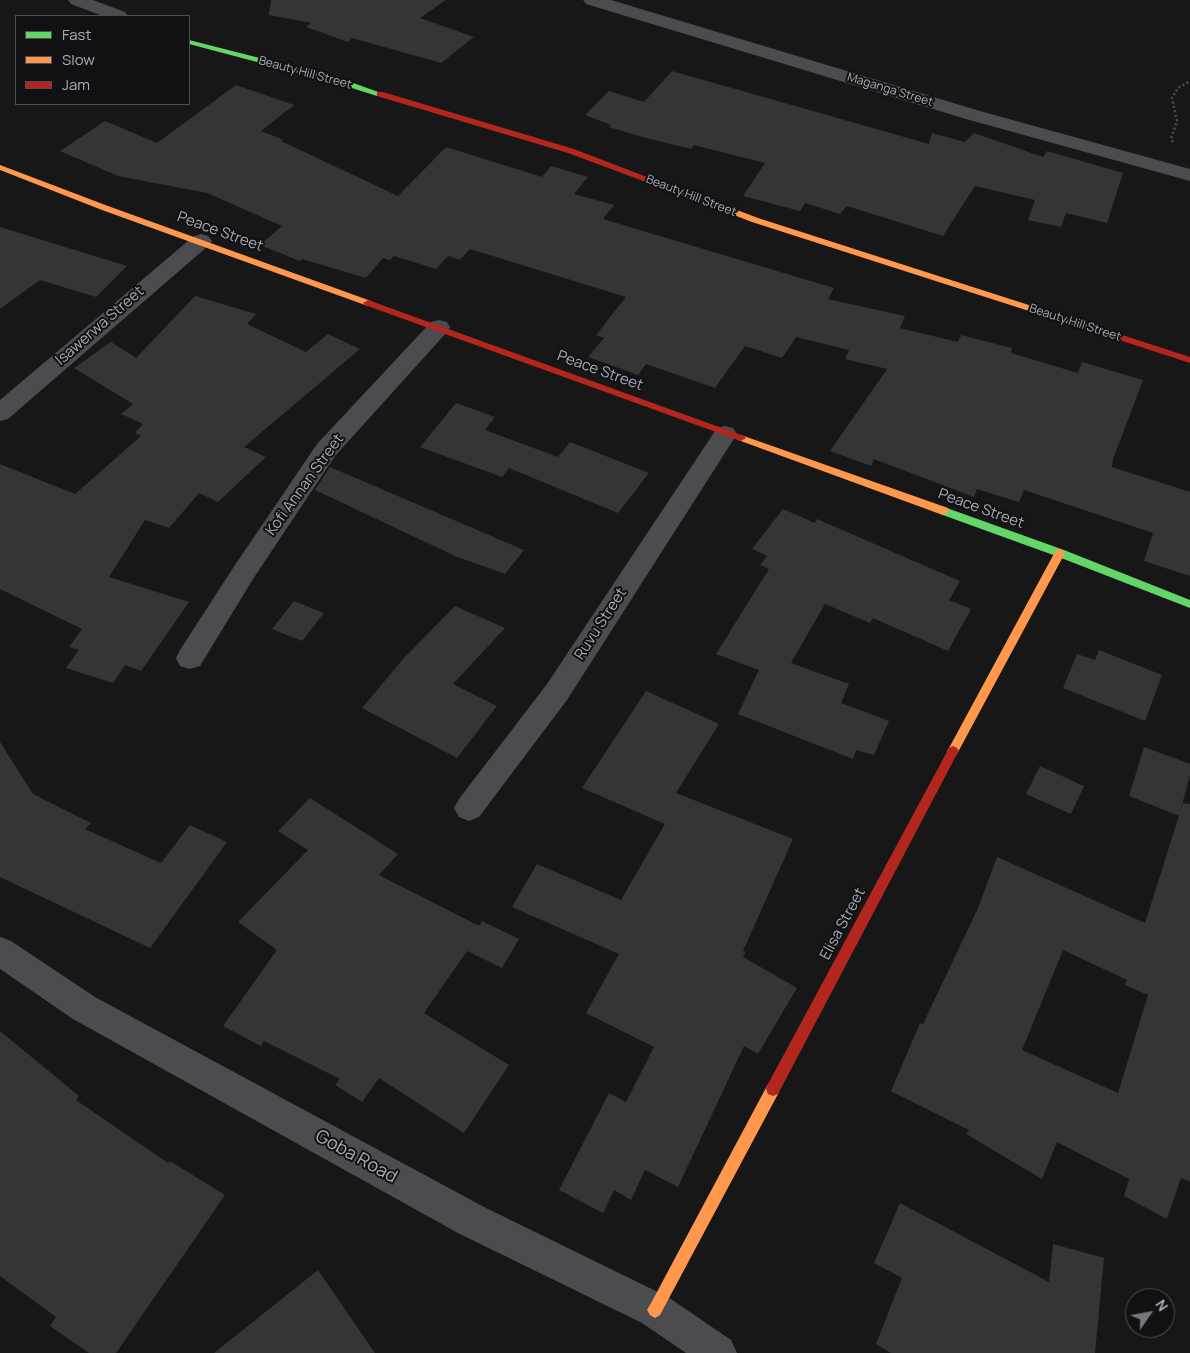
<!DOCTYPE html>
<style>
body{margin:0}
#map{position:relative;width:1190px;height:1353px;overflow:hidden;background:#171717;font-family:Manrope,sans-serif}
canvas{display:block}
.legend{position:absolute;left:15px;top:15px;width:175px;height:90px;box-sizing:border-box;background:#111113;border:1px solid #4d4f55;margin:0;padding:6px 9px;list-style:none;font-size:15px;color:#a8adb8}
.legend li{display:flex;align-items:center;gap:10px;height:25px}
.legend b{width:25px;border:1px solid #4d4f55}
.north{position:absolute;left:1125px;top:1288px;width:50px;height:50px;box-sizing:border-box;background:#111113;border:1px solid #4d4f55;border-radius:50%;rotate:57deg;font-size:14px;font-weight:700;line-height:20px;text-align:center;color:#a8adb8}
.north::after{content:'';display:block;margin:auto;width:18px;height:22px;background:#757880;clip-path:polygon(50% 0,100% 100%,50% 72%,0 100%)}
</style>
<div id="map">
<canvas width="1190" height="1353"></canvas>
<ul class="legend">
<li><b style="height:6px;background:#63d668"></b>Fast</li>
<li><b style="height:6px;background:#ff974d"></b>Slow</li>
<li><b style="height:6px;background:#b3261e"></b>Jam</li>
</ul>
<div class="north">N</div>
</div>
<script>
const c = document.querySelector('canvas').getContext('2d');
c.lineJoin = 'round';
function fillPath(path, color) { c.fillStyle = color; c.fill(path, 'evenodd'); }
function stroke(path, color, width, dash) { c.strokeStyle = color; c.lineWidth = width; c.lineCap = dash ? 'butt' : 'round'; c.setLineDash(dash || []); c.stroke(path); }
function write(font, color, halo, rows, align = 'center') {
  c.font = font + ' Manrope,sans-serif'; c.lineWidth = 4; c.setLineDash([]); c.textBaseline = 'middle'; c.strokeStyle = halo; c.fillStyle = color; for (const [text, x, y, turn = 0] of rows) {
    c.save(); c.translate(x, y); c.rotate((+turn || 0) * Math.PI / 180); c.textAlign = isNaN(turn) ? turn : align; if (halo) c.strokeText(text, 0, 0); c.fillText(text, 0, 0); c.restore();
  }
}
const building = new Path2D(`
 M271,0h175l-26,18 54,19 -33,26 -89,-25 -4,4 -42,-15 5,-4 -42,-8z
 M672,71l257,73 3,-11 33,9 9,-9 69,24 4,-6 76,22 -16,50 -41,-10 -5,14 -33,-7 7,-20 -60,-14 -32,50 -96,-30 -7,8 -35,-11 -5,8 -57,-15 22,-33 -71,-18 -3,4 -45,-11 -37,-11 2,-2 -26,-10 24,-24 35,11z
 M236,85l58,20 -33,26 23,9 -3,1 117,55 48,-49 96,30 9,-11 37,11 -14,17 40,11 -11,14 231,69 -6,11 77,17 -5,12 58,14 3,-7 51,13 -1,5 67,20 4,-11 61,18 -30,79 -1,8 78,25v84l-46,-15 9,-28 -129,-43 -5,12 -42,-13 -3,8 -100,-38 -3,7 -41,-15 57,-82 -42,-10 4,-9 -53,-13 -14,21 -37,-12 -30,42 -69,-24 -8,11 -50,-18 16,-19 -8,-3 30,-38 -156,-48 -10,11 -12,-4 -12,13 -42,-13 -4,4 -7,-2 -17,20 -64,-19 -2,2 -40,-16 22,-19 -75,-33 -89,-17 -58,-25 45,-30 52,22z
 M0,227l127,39 -31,31 -56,-17 -40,29z
 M195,296l61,18 -9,10 59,28 22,-18 32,15 -116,98 22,10 -48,45 -19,-9 -30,35 -24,-8 -36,57 80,25 -48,69 -16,-6 -12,18 -47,-15 13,-18 -10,-3 13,-18 -82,-40v-125l75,30 66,-58 -6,-3 8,-9 -22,-10 12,-10 -59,-36 37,-26 25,16z
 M456,403l39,14 -10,13 73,27 12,-15 79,31 -31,40 -109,-45 -7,9 -82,-30z
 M330,467l194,83 -19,24 -50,-18 -140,-66z
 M783,509l32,14 2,-4 143,62 -11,19 22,9 -23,42 -75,-33 -3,5 -45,-19 -34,59 58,21 -8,19 48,18 -15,34 -18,-5 -3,9 -115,-45 21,-44 -43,-16 53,-85 -9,-4 7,-9 -15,-7z
 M294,601l30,12 -22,28 -30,-12z
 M455,606l50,22 -52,56 44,22 -40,52 -95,-50 41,-49z
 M1099,650l63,25 -17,46 -82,-33 14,-34 18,6z
 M646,691l73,33 -43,69 117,46 -50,112 3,1 -3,5 54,31 -39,66 -14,-8 -66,141 -33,-17 -14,30 -17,-10 -11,23 -44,-23 50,-97 17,9 28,-55 -68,-34 33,-59 -107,-47 25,-43 84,36 44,-76 -83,-36z
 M0,742l33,52 58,29 -6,6 76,34 29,-38 37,17 -77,106 -150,-71z
 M1144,747l46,17v11l-11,41 -50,-20z
 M1040,766l44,20 -13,28 -45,-20z
 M310,798l88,56 -19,21 100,51 3,-5 37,18 -17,29 -35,-17 -43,62 85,52 -45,68 -85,-55 -17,24 -27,-17 5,-6 -76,-38 -3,5 -38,-20 54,-76 -39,-28 70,-72 -30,-19z
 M1183,803l7,1v378l-9,-4 -14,41 -43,-23 5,-17 -72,-37 -15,37 -76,-45 3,-4 -78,-39 29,-68 3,1 55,-116 19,-51 148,66zM1063,950l64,30 -2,5 23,10 -30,98 -96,-43z
 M0,1031l79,65 -3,4 92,63 2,-2 55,34 -109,158h-27l-39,-27 6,-9 -56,-41z
 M900,1203l149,79 4,-38 51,14 -9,95h-204l-15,-9 26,-66 -28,-15z
 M318,1270l57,83h-161z`);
const path = new Path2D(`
 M1173,142l-2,-3 6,-18 -5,-23 6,-10 12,-7`);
const street = new Path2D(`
 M68,0h25l32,12 3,4h-25l-32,-12z
 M583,0h28l369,111 210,58v12l-224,-62 -380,-115z
 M201,234l7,2 4,5 -4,5 -200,173 -8,2v-21l194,-164z
 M439,320l8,2 3,5 -3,5 -112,124 -82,123 -53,87 -10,3 -10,-3 -4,-8 4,-8 55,-85 82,-121 114,-122z
 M725,426l8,2 4,6 -170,266 -88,117 -10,4 -10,-4 -5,-9 5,-9 88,-115 170,-256z
 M0,937l11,4 84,56 389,210 184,90 63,43 6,13h-51l-44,-30 -184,-90 -385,-214 -73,-50z`);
const fast = new Path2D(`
 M189,40l153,39 42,15 -7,2 -41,-13 -147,-39z
 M944,507l120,43 126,50v8l-134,-52 -116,-42 -1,-3z`);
const slow = new Path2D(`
 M0,165l108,41 263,95 2,2 -5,3 -3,-1 -263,-95 -102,-40z
 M716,202l42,16 361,116 2,2 -2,2h-6l-361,-116 -39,-15 -1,-2z
 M741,435l207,73 1,3 -5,4 -4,-1 -202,-74 -2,-2z
 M1060,549l5,4 -108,201 -4,2 -4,-2 -2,-3 2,-3 107,-198z
 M773,1082l5,2 2,5 -2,5 -118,221 -5,3 -5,-3 -3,-5 3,-5 118,-221z`);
const jam = new Path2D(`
 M377,92h6l191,57 146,56 -1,2h-6l-145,-54 -191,-57z
 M368,300l376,136 2,2 -5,3 -3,-1 -373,-135 -2,-2z
 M1116,333l74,24v6l-77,-25v-4z
 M953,746l4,2 2,3 -2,3 -179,340 -5,2 -5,-2 -2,-5 2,-5 181,-336z`);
const farStreetnames = [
 ["Beauty Hill Street",305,73,15],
 ["Maganga Street",890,90,17],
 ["Beauty Hill Street",691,196,21],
 ["Beauty Hill Street",1075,323,18]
];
const streetNames = [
 ["Peace Street",220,232,20],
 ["Isawerwa Street",100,326,-41],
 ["Peace Street",600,371,20],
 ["Kofi Annan Street",305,485,-54],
 ["Peace Street",981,509,20],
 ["Ruvu Street",601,624,-57],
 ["Elisa Street",843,924,-62]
];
const nearStreetnames = [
 ["Goba Road",356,1157,29]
];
fillPath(building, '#353536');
stroke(path, '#4d4e52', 2.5, [2, 2.5]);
fillPath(street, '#4b4c50');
fillPath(fast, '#63d668');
fillPath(slow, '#ff974d');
fillPath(jam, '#b3261e');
write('12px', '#a8adb8', '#111113', farStreetnames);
write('15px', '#a8adb8', '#111113', streetNames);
write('18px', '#a8adb8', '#111113', nearStreetnames);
</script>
